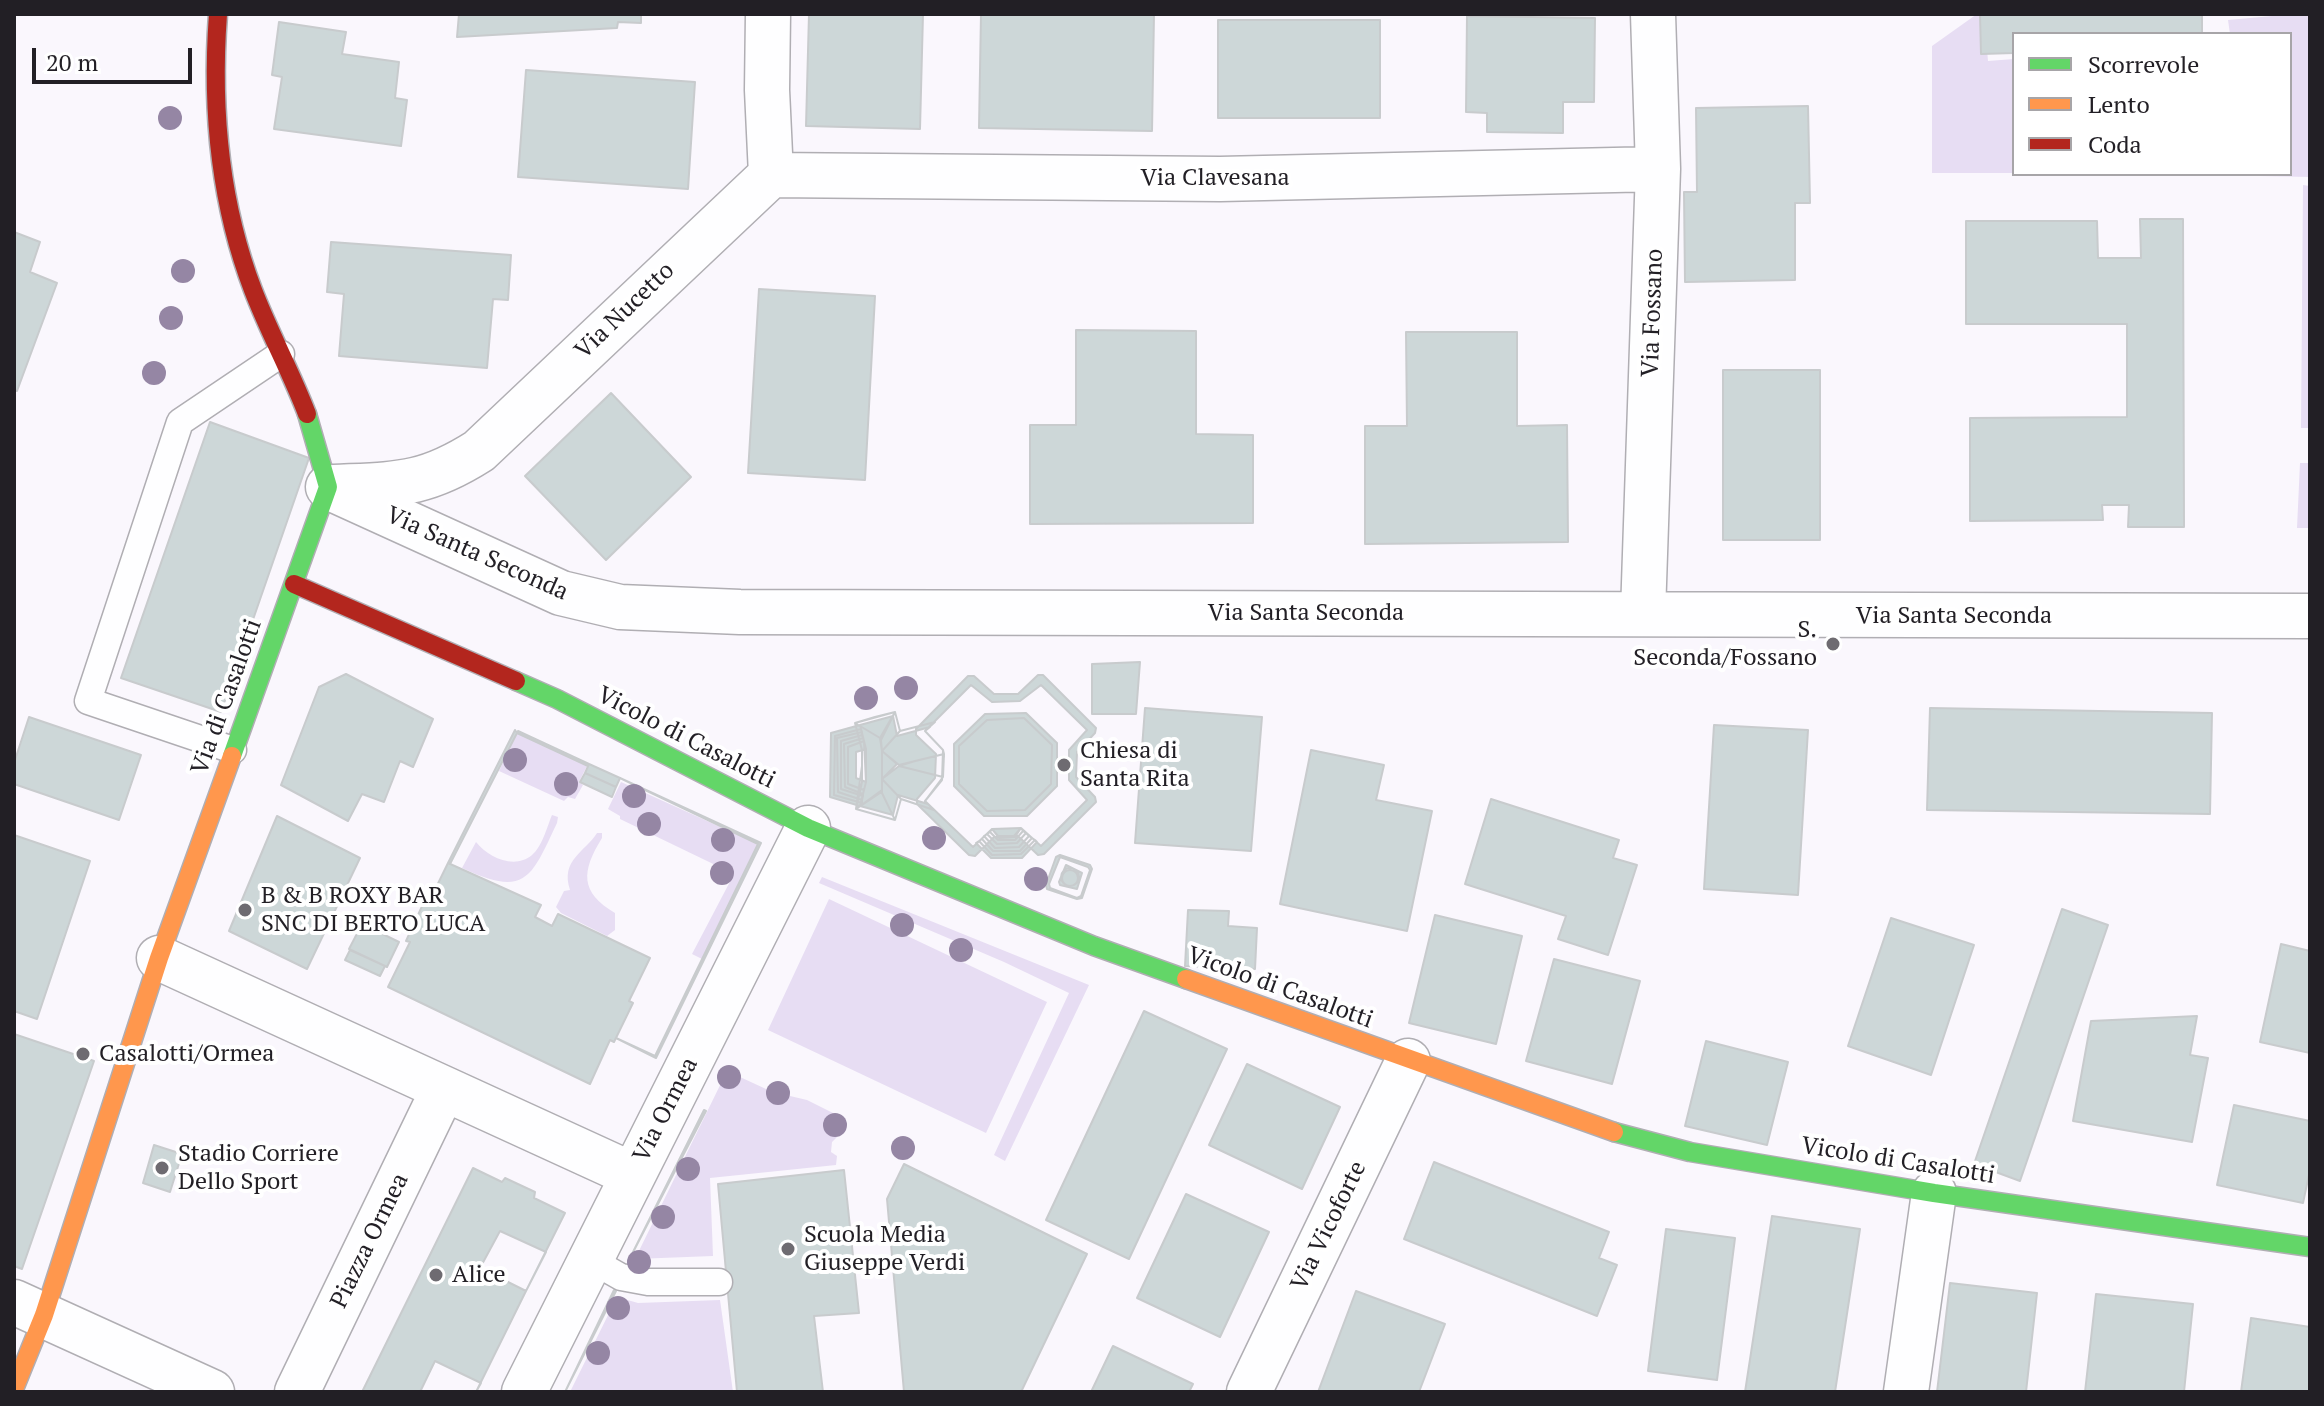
<!DOCTYPE html>
<style>
body{margin:0}
#map{position:relative;width:2324px;height:1406px;overflow:hidden;background:#faf7fd;font-family:"PT Serif",serif}
canvas{display:block}
.frame{position:absolute;inset:0;border:16px solid #221f25;pointer-events:none}
.legend{position:absolute;left:2012px;top:32px;width:280px;height:144px;box-sizing:border-box;background:#fff;border:2px solid #a7a5a8;margin:0;padding:10px 14px;list-style:none;font-size:24px;color:#221f25}
.legend li{display:flex;align-items:center;gap:16px;height:40px}
.legend b{width:40px;border:2px solid #a7a5a8}
.scale{position:absolute;left:32px;top:48px;width:160px;height:36px;box-sizing:border-box;border:4px solid #221f25;border-top:0;padding-left:10px;font-size:24px;line-height:28px;white-space:nowrap;color:#221f25;-webkit-text-stroke:6px #fff;paint-order:stroke}
</style>
<div id="map">
<canvas width="2324" height="1406"></canvas>
<div class="frame"></div>
<ul class="legend">
<li><b style="height:10px;background:#63d668"></b>Scorrevole</li>
<li><b style="height:10px;background:#ff974d"></b>Lento</li>
<li><b style="height:10px;background:#b3261e"></b>Coda</li>
</ul>
<div class="scale">20 m</div>
</div>
<script>
const c = document.querySelector('canvas').getContext('2d');
c.lineJoin = 'round';
function fillPath(path, color) { c.fillStyle = color; c.fill(path, 'evenodd'); }
function stroke(path, color, width, dash) { c.strokeStyle = color; c.lineWidth = width; c.lineCap = dash ? 'butt' : 'round'; c.setLineDash(dash || []); c.stroke(path); }
function write(font, color, halo, rows, align = 'center') {
  c.font = font + ' "PT Serif",serif'; c.lineWidth = 8; c.setLineDash([]); c.textBaseline = 'middle'; c.strokeStyle = halo; c.fillStyle = color; for (const [text, x, y, turn = 0] of rows) {
    c.save(); c.translate(x, y); c.rotate((+turn || 0) * Math.PI / 180); c.textAlign = isNaN(turn) ? turn : align; if (halo) c.strokeText(text, 0, 0); c.fillText(text, 0, 0); c.restore();
  }
}
const green = new Path2D(`
 M1977,14h7l4,47 26,-2v114h-82v-127z
 M2294,14h16v163l-154,-3h134v-140h-60l-2,-14z
 M2303,185l7,1v242h-9z
 M2300,463h10v65h-13z
 M517,733l70,33 -8,16 4,3 -8,14 -7,-2 -4,4 -65,-30z
 M621,782l137,62 -56,115 -10,-5 42,-80 -114,-55v-3l-12,-7z
 M552,815l6,2 -1,6c-26,55 -31,75 -95,45l14,-26c12,15 38,28 56,13 10,-8 15,-28 20,-40z
 M597,833h5v5c-21,34 -22,54 13,75v17l-8,6 -46,-23 -5,-6 8,-16 6,-1c-10,-30 15,-38 27,-57z
 M822,877l267,108 -84,176 -11,-6 75,-162 -65,-31 -185,-79z
 M829,899l218,103 -61,131 -218,-103z
 M727,1071l39,18 11,-6 13,13 17,4 34,17 -4,20 -5,5 -1,10 6,4 -1,9 -126,13 3,78 -78,3z
 M617,1297l21,6 82,-3 13,92h-163z`);
const building = new Path2D(`
 M459,14h182v9l-23,-1 -1,6 -160,9z
 M809,14h114l-3,115 -114,-3z
 M981,14h173l-2,117 -173,-3z
 M1980,14h222v20h-188v19l-33,1z
 M1467,16l128,2 -1,84h-31v31l-76,-1v-19l-21,-1z
 M1218,20h162v98h-162z
 M279,22l67,10 -4,22 57,8 -4,36 12,2 -6,46 -127,-17 8,-52 -10,-2z
 M526,70l169,12 -7,107 -170,-12z
 M1808,106l2,97h-15v77l-110,2 -1,-90h13l-1,-84z
 M2140,219h43l1,308h-56l1,-22h-27l1,15 -133,1v-103l157,-1v-93h-161v-103h131l1,37h43z
 M14,232l26,10 -10,30 27,11 -40,108 -3,-1z
 M331,242l180,13 -3,45 -15,-1 -6,69 -148,-12 5,-62 -17,-2z
 M759,289l116,7 -10,184 -117,-7z
 M1076,330l120,1v103l57,1v88l-223,1v-99h46z
 M1406,332h111v94l50,-1 1,117 -203,2v-118h42z
 M1723,370h97v170h-97z
 M611,393l80,84 -85,83 -81,-84z
 M210,422l99,36 -88,254 -100,-34z
 M1140,662l-4,52h-44v-50z
 M346,674l87,45 -20,48 -13,-6 -16,41 -22,-8 -14,27 -67,-36 38,-98z
 M1038,675h5l53,53 -1,5 -18,19 -1,25 19,20 1,5 -52,52 -6,1 -20,-19 -24,1 -19,19 -6,-1 -52,-51v-5l18,-21 1,-24 -20,-19v-6l52,-53h6l20,18h24zM1024,718l28,27 -1,39 -26,26 -38,1 -28,-27v-38l28,-26z
 M971,685l21,17 28,-1 21,-16 46,45 -18,20v30l18,20 -46,46 -20,-18 -29,1 -19,18 -48,-46 17,-21 2,-24 -1,-6 -18,-19z
 M1145,708l117,9 -11,134 -116,-8z
 M1930,708l282,5 -2,101 -283,-4z
 M895,712l5,19 35,-9 -10,9 18,19 1,6 -2,24 -17,21 9,9 -33,-11 -6,21 -39,-11 6,-43v-16l-7,-27z
 M895,712l-15,26 -25,-15 20,-6z
 M895,712l5,19 -18,20 -1,-11z
 M1026,713l31,30v43l-30,30h-43l-30,-30v-42l31,-30z
 M893,716l4,20 33,-9 -5,4 18,19 -1,30 -17,21 3,3 -30,-9 -5,20 -33,-9 6,-24v-33l-6,-24z
 M29,717l112,38 -22,65 -105,-36v-21z
 M1024,718l28,27 -1,39 -26,26 -38,1 -28,-27v-38l28,-26z
 M935,722l-10,9 18,19 1,4 -45,11 -17,-14 18,-20z
 M855,723l25,15 2,13v39l-26,19 6,-27v-32z
 M860,725l1,4 -26,7 -1,59 28,8 -2,3 -30,-9 1,-64z
 M1714,725l94,5 -10,165 -94,-6z
 M861,729l1,3 -25,6 1,54 24,8v3l-28,-8 1,-59z
 M515,730l2,3 -67,131 -2,-1z
 M518,731l71,33 -1,2 -71,-33z
 M862,732v3l-21,6v48l22,7 -1,4 -24,-8 -1,-54z
 M862,735l1,3 -19,6 1,43 18,7v2l-22,-7v-48z
 M863,738l1,3 -16,6v37l16,6 -1,4 -18,-7 -1,-43z
 M864,741l2,41 -2,8 -16,-6v-37z
 M866,749v33l-10,-4v-26z
 M1311,750l73,15 -8,35 56,11 -25,120 -127,-27z
 M882,751l15,13 -15,15z
 M944,754l-1,23 -44,-11 16,-5z
 M589,764l31,14 -4,9 -31,-14z
 M899,766l44,11 -18,24 9,9 -33,-11 -19,-20z
 M585,773l31,14 -4,10 -32,-15z
 M620,778l141,65 -105,215 -40,-20 39,18 103,-212z
 M882,779l19,20 -6,21 -13,-27z
 M880,793h2l13,27 -39,-11z
 M1491,799l128,41 -6,18 24,7 -29,90 -50,-16 8,-23 -101,-32z
 M277,816l83,42 -53,111 -78,-38z
 M1021,828l-6,9 -16,1 -7,-9z
 M1021,828l-7,8h-16l-6,-7z
 M1021,828l2,3 -8,9h-17l-8,-8 2,-3 6,7h16z
 M1023,831l3,2 -9,10 -20,1 -10,-10 3,-2 8,8h17z
 M1026,833l3,3 -10,11 -24,1 -11,-12 3,-2 10,10 20,-1z
 M14,835l76,26 -53,158 -23,-8z
 M984,836l11,12 24,-1 10,-11 3,2 -12,13h-27l-11,-12z
 M1032,838l3,2 -14,14 -29,1 -13,-14 3,-2 11,12h27z
 M1035,840l2,2 -15,16h-31l-15,-15 3,-2 13,14 29,-1z
 M1060,855l30,10 2,4 -10,29 -5,1 -30,-10 -1,-4 10,-28z
 M1060,857l28,10 2,3 -9,26 -4,2 -27,-10 -1,-4z
 M448,863l93,42 -6,12 17,9 6,-12 92,44 -21,43 4,2 -19,39 -4,-2 -20,44 -202,-97 22,-45 -4,-1 18,-39 4,2z
 M1066,865l16,8 -5,16 -17,-4 -1,-3z
 M1061 877a9 9 0 1 1 18 0a9 9 0 1 1-18 0Z
 M1062 878a8 8 0 1 1 16 0a8 8 0 1 1-16 0Z
 M2062,909l46,16 -88,256 -46,-17z
 M1188,910l41,1 -1,15 29,2 -2,41 -70,-3z
 M1435,915l87,21 -26,108 -87,-21z
 M1891,918l83,27 -43,130 -83,-29z
 M362,924l37,18 -12,25 -38,-18z
 M2281,944l29,7v102l-50,-11z
 M350,950l35,16 -5,10 -35,-16z
 M1554,959l86,22 -28,103 -86,-23z
 M1144,1011l83,38 -98,210 -83,-39z
 M2197,1016l-7,39 18,3 -16,84 -119,-21 18,-100z
 M14,1034l80,27 -72,208 -8,-3z
 M1706,1041l82,21 -21,83 -82,-19z
 M1247,1064l93,43 -38,82 -93,-44z
 M2234,1105l76,16v49l-7,33 -86,-18z
 M704,1110l2,1 -78,151z
 M154,1145l28,9 -12,38 -27,-9z
 M1434,1162l175,70 -10,26 18,7 -20,51 -193,-77z
 M904,1164l183,90 -66,138h-117l-17,-193z
 M473,1168l29,14 3,-4 30,14 -1,6 31,15 -39,78 -50,101h-114z
 M844,1170l15,143 -45,3 9,76h-86l-19,-208z
 M1186,1194l83,38 -49,105 -83,-39z
 M1772,1216l88,13 -25,163h-90z
 M1666,1229l69,9 -18,142 -69,-9z
 M500,1231l46,21 -20,39 -46,-23z
 M1950,1283l87,10 -11,99h-89z
 M614,1290l2,1 -51,101z
 M1356,1291l89,33 -26,68h-101z
 M2096,1294l97,10 -9,88h-99z
 M2251,1318l59,9v65h-69z
 M1113,1346l80,38 -4,8h-98z
 M435,1361l46,22 -5,9h-56z`);
const lane = new Path2D(`
 M233,750l-145,-49 92,-279 101,-68
 M591,1260l30,17 27,5h71`);
const street = new Path2D(`
 M771,175l449,4 438,-10
 M328,487l233,106 59,14 120,5 1570,4
 M334,487c63,-3 90,-1 145,-36l292,-276 -4,-85 1,-76
 M1643,613l15,-444 -5,-155
 M159,958l474,217
 M14,1302l198,90
 M297,1392l146,-302
 M524,1392l284,-564
 M1249,1392l159,-331
 M1906,1392l28,-199`);
const fast = new Path2D(`
 M516,681l41,18 251,129 286,118 92,33
 M232,756l96,-269 -21,-73
 M1614,1132l76,20 244,41 376,54`);
const slow = new Path2D(`
 M1186,979l428,153
 M14,1389l30,-74 115,-357 73,-202`);
const jam = new Path2D(`
 M218,14c-7,95 1,187 35,276 16,42 38,82 54,124
 M294,584l222,97`);
const trees = [
 [170,118],
 [183,271],
 [171,318],
 [154,373],
 [906,688],
 [866,698],
 [515,760],
 [566,784],
 [634,796],
 [649,824],
 [934,838],
 [723,840],
 [722,873],
 [1036,879],
 [902,925],
 [961,950],
 [729,1077],
 [778,1093],
 [835,1125],
 [903,1148],
 [688,1169],
 [663,1217],
 [639,1262],
 [618,1308],
 [598,1353]
];
const markers = [
 [1833,644,8,"#6e6b71"],
 [1064,765,8,"#6e6b71"],
 [245,910,8,"#6e6b71"],
 [83,1054,8,"#6e6b71"],
 [162,1168,8,"#6e6b71"],
 [788,1249,8,"#6e6b71"],
 [436,1275,8,"#6e6b71"]
];
const streetNames = [
 ["Via Clavesana",1215,178],
 ["Via Nucetto",625,311,-44],
 ["Via Fossano",1653,313,-88],
 ["Via Santa Seconda",477,554,24],
 ["Via Santa Seconda",1306,613],
 ["Via Santa Seconda",1954,616],
 ["Via di Casalotti",227,697,-70],
 ["Vicolo di Casalotti",686,738,27],
 ["Vicolo di Casalotti",1280,988,20],
 ["Via Ormea",666,1110,-63],
 ["Vicolo di Casalotti",1898,1161,9],
 ["Via Vicoforte",1329,1226,-64],
 ["Piazza Ormea",370,1241,-64]
];
const poiNames = [
 ["S.",1817,630,"right"],
 ["Seconda/Fossano",1817,658,"right"],
 ["Chiesa di",1080,751],
 ["Santa Rita",1080,779],
 ["B & B ROXY BAR",261,896],
 ["SNC DI BERTO LUCA",261,924],
 ["Casalotti/Ormea",99,1054],
 ["Stadio Corriere",178,1154],
 ["Dello Sport",178,1182],
 ["Scuola Media",804,1235],
 ["Giuseppe Verdi",804,1263],
 ["Alice",452,1275]
];
fillPath(green, '#e7ddf3');
fillPath(building, '#cdd7d8');
stroke(building, '#c8cbcd', 2);
stroke(lane, '#b0aeb3', 29);
stroke(street, '#b0aeb3', 47);
stroke(fast, '#b0aeb3', 21);
stroke(slow, '#b0aeb3', 21);
stroke(jam, '#b0aeb3', 21);
stroke(lane, '#fefeff', 26);
stroke(street, '#fefeff', 44);
stroke(fast, '#63d668', 18);
stroke(slow, '#ff974d', 18);
stroke(jam, '#b3261e', 18);
c.fillStyle = '#9586a4';
for (const [x, y] of trees) { c.beginPath(); c.arc(x, y, 12, 0, 2 * Math.PI); c.fill(); }
for (const [x, y, r, color] of markers) { const dot = new Path2D(); dot.arc(x, y, r, 0, 2 * Math.PI); c.fillStyle = color; c.fill(dot); stroke(dot, '#fff', 3); }
write('24px', '#221f25', '#fff', streetNames);
write('24px', '#221f25', '#fff', poiNames, 'left');
</script>
